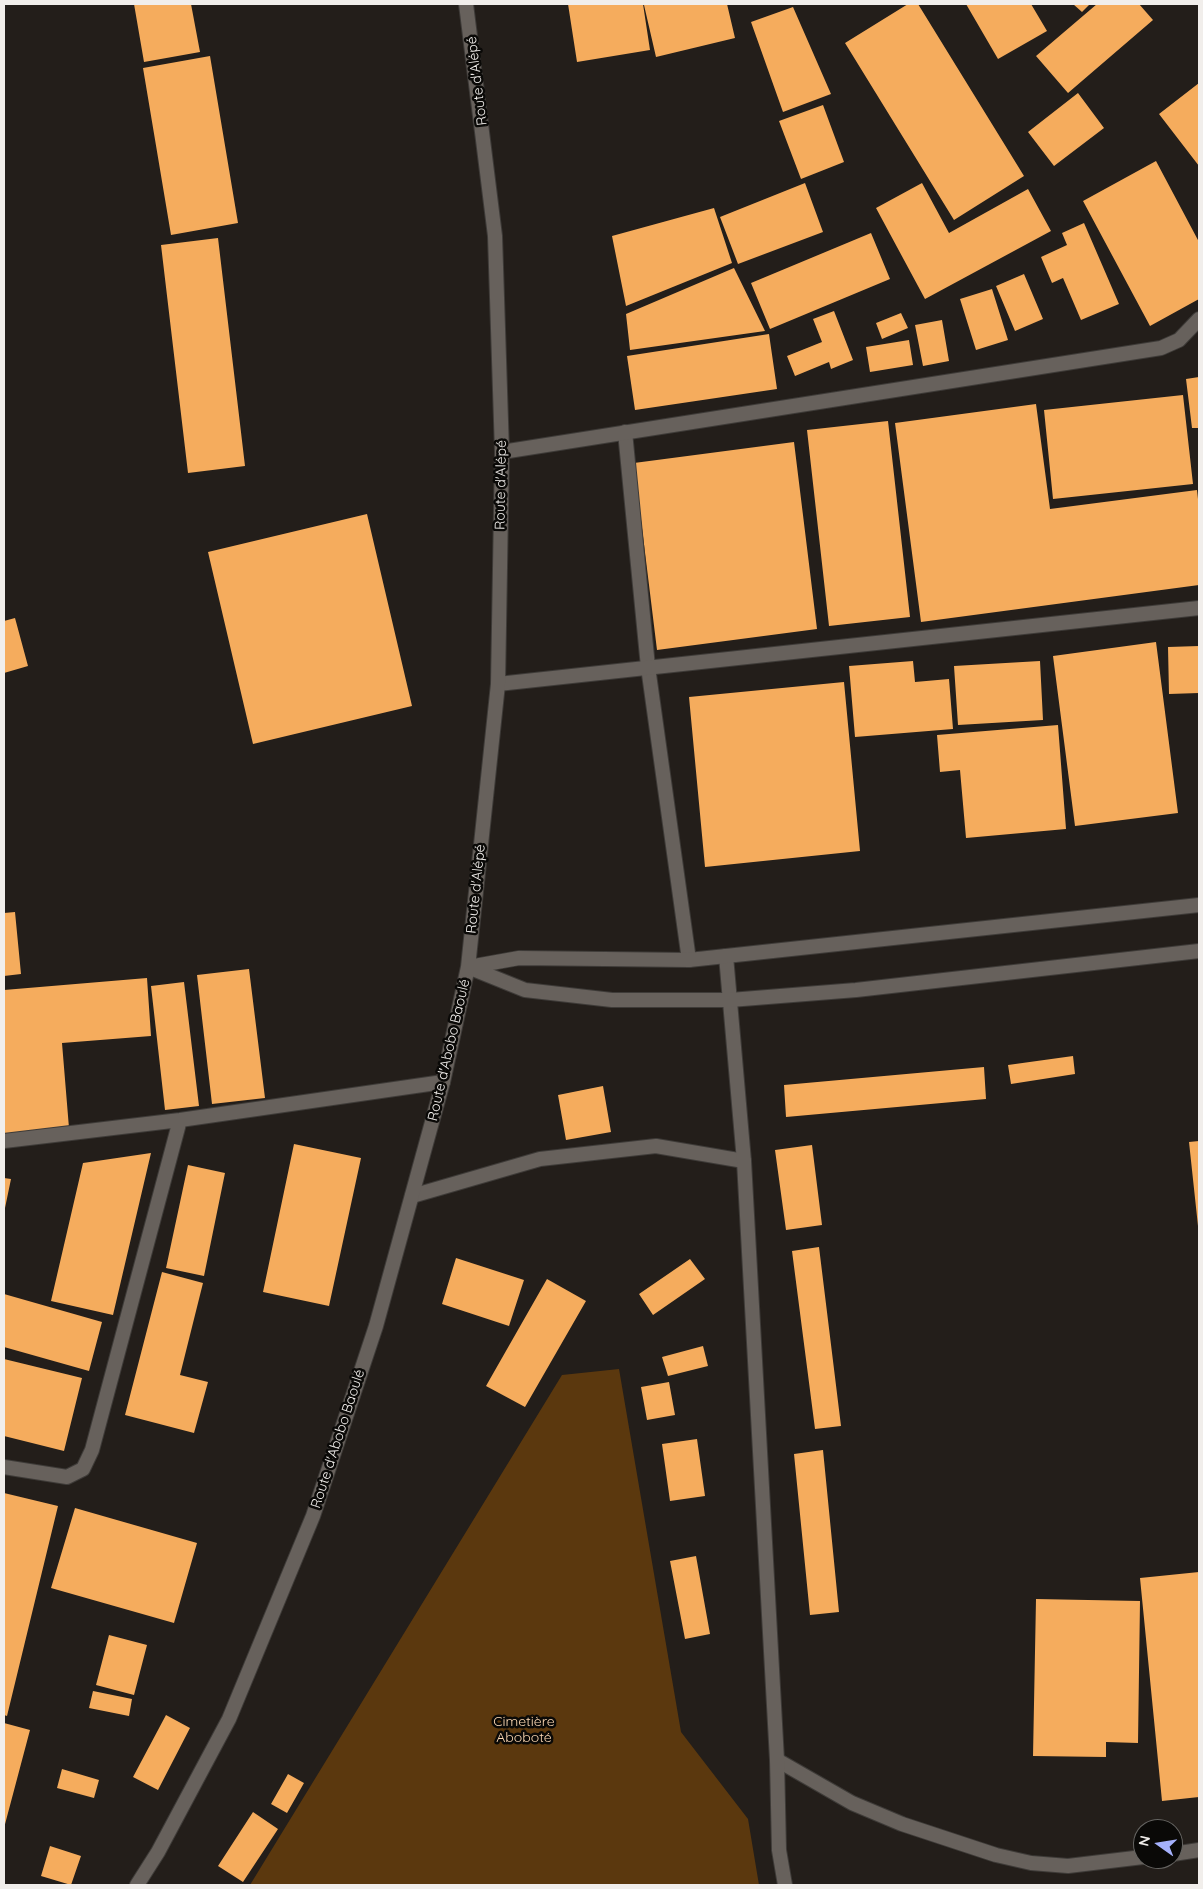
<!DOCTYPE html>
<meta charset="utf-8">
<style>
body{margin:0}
#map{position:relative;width:1203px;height:1889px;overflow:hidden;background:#231e1a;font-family:Quicksand,sans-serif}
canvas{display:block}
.frame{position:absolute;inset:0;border:5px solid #f1eeeb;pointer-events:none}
.north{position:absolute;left:1133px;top:1819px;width:50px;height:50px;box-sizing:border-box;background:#0a0907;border:1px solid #666562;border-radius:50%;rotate:283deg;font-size:14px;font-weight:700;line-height:20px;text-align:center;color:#f1eeeb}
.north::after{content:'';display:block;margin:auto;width:18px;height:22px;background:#a5b1fc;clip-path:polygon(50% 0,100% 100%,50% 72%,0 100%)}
</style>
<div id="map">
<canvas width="1203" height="1889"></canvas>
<div class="frame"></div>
<div class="north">N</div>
</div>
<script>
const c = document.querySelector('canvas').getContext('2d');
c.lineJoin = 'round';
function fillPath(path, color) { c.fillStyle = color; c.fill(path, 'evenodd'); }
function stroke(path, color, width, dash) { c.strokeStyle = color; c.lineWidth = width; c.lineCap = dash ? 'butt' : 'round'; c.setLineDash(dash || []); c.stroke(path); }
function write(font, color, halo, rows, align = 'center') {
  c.font = font + ' Quicksand,sans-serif'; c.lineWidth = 5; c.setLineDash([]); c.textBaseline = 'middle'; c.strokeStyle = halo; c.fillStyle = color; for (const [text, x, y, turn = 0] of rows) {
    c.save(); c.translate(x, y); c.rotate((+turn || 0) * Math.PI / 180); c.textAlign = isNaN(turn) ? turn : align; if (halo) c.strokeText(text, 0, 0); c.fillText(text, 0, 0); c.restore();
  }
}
const green = new Path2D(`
 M619,1369l62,363 67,87 11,66h-509l312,-510z`);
const building = new Path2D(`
 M134,4h57l9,48 -56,10z
 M568,4h75l7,46 -73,12z
 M651,4h76l8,34 -79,19 -12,-52z
 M908,4h10l106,172 -70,44 -109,-177z
 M966,4h65l16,27 -49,28z
 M1073,4h17l-8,8z
 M1097,4h42l14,16 -85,73 -32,-37z
 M793,7l38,87 -48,18 -32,-90z
 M210,56l28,167 -67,12 -28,-167z
 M1199,83v83l-40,-52z
 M1078,93l26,35 -50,38 -26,-34z
 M823,105l21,57 -43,17 -22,-58z
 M1156,161l43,81v57l-49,27 -67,-125z
 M805,183l18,49 -85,32 -18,-47z
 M922,183l27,50 79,-44 23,42 -126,68 -49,-91z
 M714,208l18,55 -106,43 -14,-70z
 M1084,223l35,81 -38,16 -18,-42 -11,5 -11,-26 26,-12 -5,-12z
 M871,233l19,46 -120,50 -19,-46z
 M218,238l27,228 -57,7 -27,-228z
 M734,268l31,63 -135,19 -4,-36z
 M1024,274l19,45 -28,12 -19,-45z
 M992,289l16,51 -32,10 -16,-51z
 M834,311l19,49 -22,9 -2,-7 -34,14 -8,-20 35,-14 -9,-23z
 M901,313l7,15 -26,11 -6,-16z
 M942,320l7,41 -26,5 -8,-41z
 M769,334l8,55 -142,21 -8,-54z
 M909,340l4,25 -43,7 -4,-25z
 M1199,377v51h-7l-6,-49z
 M1183,395l10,89 -140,15 -9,-89z
 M1036,404l14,105 147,-19 2,18v77l-278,37 -26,-199z
 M888,421l22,196 -81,9 -22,-196z
 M794,442l23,187 -160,21 -23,-187z
 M367,514l45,192 -159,38 -45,-192z
 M15,618l13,48 -24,7v-52z
 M1156,642l22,171 -103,13 -22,-170z
 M1199,646v47l-30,1 -1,-47z
 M913,661l2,21 34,-3 4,50 -98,8 -6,-71z
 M1040,661l3,59 -85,5 -4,-59z
 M844,682l16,169 -155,16 -16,-170z
 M1058,725l8,104 -100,9 -6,-68 -20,2 -3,-37z
 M15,912l6,62 -17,2v-63z
 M249,969l16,129 -53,6 -15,-129z
 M147,978l4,58 -89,7 7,85 -65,6v-144z
 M184,982l15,124 -34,4 -14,-124z
 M1073,1056l2,18 -64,10 -3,-19z
 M984,1067l2,32 -200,18 -2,-32z
 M603,1086l8,46 -45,8 -8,-45z
 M1199,1141v85h-1l-9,-84z
 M294,1144l67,14 -32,148 -66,-14z
 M812,1145l10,80 -36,5 -11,-80z
 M151,1153l-38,162 -62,-14 32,-138z
 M188,1165l37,8 -21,103 -38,-8z
 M4,1178l7,1 -6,29 -1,-1z
 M819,1247l22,179 -26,3 -23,-178z
 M456,1258l68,22 -15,46 -67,-22z
 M690,1259l15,20 -52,36 -14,-21z
 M162,1272l41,11 -23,92 28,7 -14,51 -69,-18z
 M547,1279l39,22 -61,106 -39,-21z
 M4,1294l98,28 -13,49 -85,-24z
 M703,1346l5,20 -40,10 -6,-19z
 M4,1359l78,19 -18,73 -60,-15z
 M669,1382l6,33 -28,5 -6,-33z
 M697,1439l8,57 -35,5 -8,-57z
 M823,1450l16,162 -29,3 -16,-161z
 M4,1493l54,13 -51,210 -3,-1z
 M75,1508l122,35 -23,80 -123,-35z
 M696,1556l14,78 -25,5 -15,-78z
 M1199,1572v225l-37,4 -22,-223z
 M1036,1599l104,2 -2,142 -32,-1v15l-73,-1z
 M109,1635l38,10 -13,50 -38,-10z
 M93,1691l39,8 -3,17 -40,-8z
 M166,1715l24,13 -32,62 -25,-13z
 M4,1723l26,7 -26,98z
 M62,1769l37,11 -5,18 -37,-10z
 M288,1774l16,9 -17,30 -16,-9z
 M253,1812l25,17 -35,53 -25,-16z
 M50,1846l31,10 -10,29 -30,-9z`);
const service = new Path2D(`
 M625,432l23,235 41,293
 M412,1196l128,-37 116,-13 88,15`);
const minor = new Path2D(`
 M502,452l659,-104 18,-8 20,-21
 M498,684l701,-76
 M4,1141l176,-21 263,-38
 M4,1467l63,10 16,-8 9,-19 88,-330
 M777,1760l75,43 50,21 94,31 35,8 37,3 75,-9
 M1173,1854l26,-4`);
const tertiary = new Path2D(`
 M726,956l18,205 33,599 2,90 6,35`);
const secondary = new Path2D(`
 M468,967l57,23 87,10h118l126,-10 343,-39
 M469,967l50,-9 170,2 510,-55
 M137,1885l21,-33 71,-133 84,-203 63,-190 67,-244 25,-115 30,-283 4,-232 -7,-216 -29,-232`);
const streetNames = [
 ["Route d'Alépé",477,81,-97],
 ["Route d'Alépé",501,485,-89],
 ["Route d'Alépé",476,889,-84],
 ["Route d'Abobo Baoulé",449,1050,-77],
 ["Route d'Abobo Baoulé",338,1439,-72]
];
const parkNames = [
 ["Cimetière",524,1722],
 ["Aboboté",524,1738]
];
fillPath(green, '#5b380e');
fillPath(building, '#f5ac5d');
stroke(service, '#3e3b38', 16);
stroke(minor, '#3e3b38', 16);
stroke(tertiary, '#3e3b38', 16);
stroke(secondary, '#3e3b38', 16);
stroke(service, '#67615c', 14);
stroke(minor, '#67615c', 14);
stroke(tertiary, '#67615c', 14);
stroke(secondary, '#67615c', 14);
write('14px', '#f1eeeb', '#0a0907', streetNames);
write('14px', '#ffdab5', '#0a0907', parkNames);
</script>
